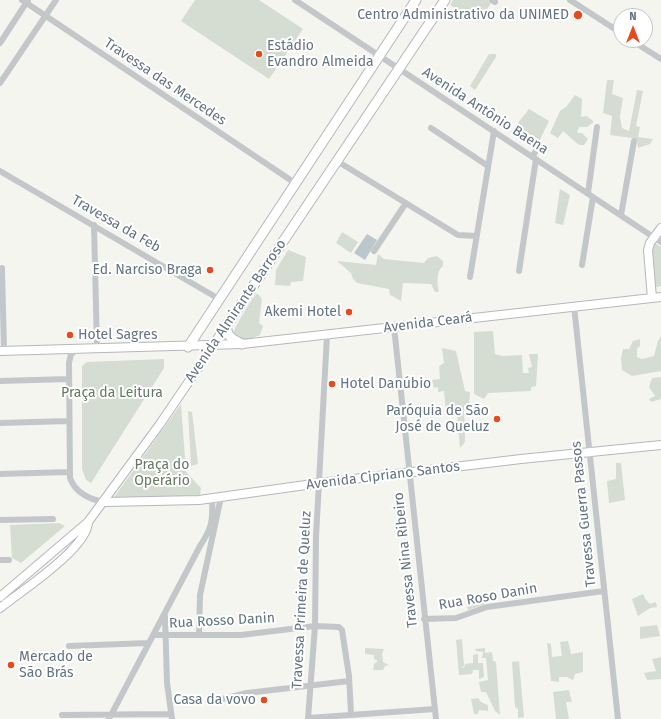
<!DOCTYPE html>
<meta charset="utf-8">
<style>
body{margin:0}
#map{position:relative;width:661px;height:719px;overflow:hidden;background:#f5f5f0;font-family:"Fira Sans",sans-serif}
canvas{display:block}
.north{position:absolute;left:613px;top:8px;width:40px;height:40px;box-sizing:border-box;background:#fff;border:1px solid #c1c7cd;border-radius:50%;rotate:0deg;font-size:11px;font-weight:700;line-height:16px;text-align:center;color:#637482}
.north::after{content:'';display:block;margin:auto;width:14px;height:18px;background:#e74b1d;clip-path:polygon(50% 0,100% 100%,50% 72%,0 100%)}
</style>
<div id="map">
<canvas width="661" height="719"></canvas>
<div class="north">N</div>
</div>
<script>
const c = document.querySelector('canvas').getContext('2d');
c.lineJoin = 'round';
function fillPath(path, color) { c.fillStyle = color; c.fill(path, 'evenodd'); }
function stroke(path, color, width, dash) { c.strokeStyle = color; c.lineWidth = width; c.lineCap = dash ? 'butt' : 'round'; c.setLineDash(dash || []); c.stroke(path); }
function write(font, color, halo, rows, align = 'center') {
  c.font = font + ' "Fira Sans",sans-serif'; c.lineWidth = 4; c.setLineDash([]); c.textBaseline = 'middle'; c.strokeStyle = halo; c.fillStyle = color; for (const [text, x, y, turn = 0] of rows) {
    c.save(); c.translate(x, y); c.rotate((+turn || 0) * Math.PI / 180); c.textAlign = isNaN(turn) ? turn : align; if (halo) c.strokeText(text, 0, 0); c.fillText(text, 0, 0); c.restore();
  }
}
const green = new Path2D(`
 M195,0h64l44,29 -34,50 -88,-58z
 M453,0h35l3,3 -12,19 -29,-17z
 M489,54h7v3l-21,33 -5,-4z
 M607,80h7l-2,14 11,4 -3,19 2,11 7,3 8,-41 6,1 -7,35 4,1 -2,10 15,2 -3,5 -12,4 -1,-7 -5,-3 -22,-3 2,-19 -9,-3z
 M575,95l7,4 -1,18 6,-1 7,6 -7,5h-8l-2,6h5l6,6 -4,6h-5l-16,-14 -5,7 -8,-5 10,-22 6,-4z
 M529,109l20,12 -13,27 -26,-15z
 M560,189l10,6 -7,30 -8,-2z
 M342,232l16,10 -7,11 -15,-10z
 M655,243l6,4v39l-6,1 -3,-36z
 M288,250l18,7 -3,24 -12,1 -1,4 -15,-1 1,-15z
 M378,254l6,5 40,4 4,-5 9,-2 6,5v5c-7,5 -6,18 -4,26h-4l-4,-8 -28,-1 -2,18 -11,-6 -1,-6 -32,-6 -4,-4 -2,-6 -14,-12 39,4z
 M256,294h2l4,5 -3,24 4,3 -3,9c-12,5 -18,10 -27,-1 0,-5 19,-35 23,-40z
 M493,331l2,23 8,2 19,-1 1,18h6l-1,-5 4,-1 -3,-13h9l-2,32 -5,1v4l-43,2 -4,6 -10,-5v-62z
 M661,336v35l-29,5 -10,-6 -1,-12 2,-9h6l4,-8 7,-2v7l-3,3v8l5,2 12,-3 4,-15z
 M442,348l14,3 9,40 5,1 -1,15 -5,-2 1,37 -5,6 -3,-33 -3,-6 -8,3 -2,-21 -6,1v-5l-4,1 -2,-8 8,-1 -1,-13 5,-3z
 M164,359v9l-73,115 -5,-3 -4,-11v-103l5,-4z
 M661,377v22l-10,3 -2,-3 6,-3 -6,-9 3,-9z
 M181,404l5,68 15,16 -1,7 -88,5z
 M188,411l4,1 6,52 -7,2z
 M616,463h5l4,37 -16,3 -2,-22 9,-2z
 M59,523l6,3 -44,37 -9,-5 -2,-33z
 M643,594l3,6 4,4 6,-2 1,5 -7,1 -12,8 -6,-17z
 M484,596v9l-16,5 -2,-10 5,-2 5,2 2,-3z
 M657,625l3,11 -20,3v-12z
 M462,639l2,27 -3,1 3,1 1,-4 8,-1v-8l5,-1v9h5l1,14 -5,2v-9h-6l-1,4 -13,1 -3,-35z
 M568,641l3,13 12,-2v20l-8,2 -2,6 -6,-3h-8v5l-8,-1 -4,-38 4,1 1,13 10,-1 -2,-14z
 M365,648l19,1 -2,5 1,8 6,3 -4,1 -2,4h-10l1,-6 4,-3 -4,-2v-4l-9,-1z
 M485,648v5l7,-1 1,9 3,1 4,53 -5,-4 -9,-19h-5l-2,-10 9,-2 -2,-22h-4l1,-6 -7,-1 -1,-2z
 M661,657v22l-14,1 -3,-7 12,-2 -4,-12z
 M519,661l5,56 -6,1v-9l-3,-2 -3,-45z
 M569,690l3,12h-6l3,17h-13l-3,-27z
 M478,698l3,4 7,3v6l-9,-1 -1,4h-4l-3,-15z`);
const water = new Path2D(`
 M367,234l10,6 -12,20 -11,-7z`);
const minor = new Path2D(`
 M22,0l273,183
 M295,0l366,242
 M492,0l3,2
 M570,0l51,33
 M631,40l30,19
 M0,43l28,-43
 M0,83l56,-83
 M431,128l57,38
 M532,157l5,-8
 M337,161l121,74 18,1
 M0,171l219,128
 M588,193l9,-66
 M621,215l13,-74
 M94,225l3,123
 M374,251l32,-48
 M582,265l11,-68
 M2,268l2,83
 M519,271l17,-112
 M470,277l24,-146
 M574,306l44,413
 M394,327l42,392
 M78,349l-7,5 -2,9 1,115c5,15 21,22 35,24
 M0,381l69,-2
 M0,423l69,-2
 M0,474l69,-2
 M0,520l53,-1
 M0,560h9
 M165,616l2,67 5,36
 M424,619l32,-1 31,-11 117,-16
 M153,635h88l74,-9 24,1 3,3 7,46 2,38
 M199,635l1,-40 21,-98
 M69,646l80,-3
 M218,700l29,-7 102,-12
 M62,715l108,-1
 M308,718l127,-9
 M109,719l91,-173c12,-18 13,-26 12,-47
 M308,719l7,-93 1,-89 11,-202`);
const major = new Path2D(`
 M652,298l-4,-48 2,-7 11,-15
 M0,351l242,-7 419,-47
 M105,502l94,-2 121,-17 201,-24 140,-14
 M0,597l88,-75 72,-98 53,-78
 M0,608c20,-16 88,-60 88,-86`);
const highway = new Path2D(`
 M227,324c-2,12 5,15 15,20
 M213,346l232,-346
 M188,347l228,-347`);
const markers = [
 [578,15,5,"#e74b1d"],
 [259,54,4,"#e74b1d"],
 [210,270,4,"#e74b1d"],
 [349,312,4,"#e74b1d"],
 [70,335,4,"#e74b1d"],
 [332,384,4,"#e74b1d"],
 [497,419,4,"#e74b1d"],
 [11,665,4,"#e74b1d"],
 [264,700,4,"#e74b1d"]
];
const poiNames = [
 ["Centro Administrativo da UNIMED",569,15],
 ["Estádio",267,46,"left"],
 ["Evandro Almeida",267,62,"left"],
 ["Ed. Narciso Braga",202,270],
 ["Akemi Hotel",341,312],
 ["Hotel Sagres",78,335,"left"],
 ["Hotel Danúbio",340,384,"left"],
 ["Paróquia de São",489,411],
 ["José de Queluz",489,427],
 ["Mercado de",19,657,"left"],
 ["São Brás",19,673,"left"],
 ["Casa da vovo",256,700]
];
const streetNames = [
 ["Travessa das Mercedes",165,82,34],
 ["Avenida Antônio Baena",485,111,33],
 ["Travessa da Feb",116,224,30],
 ["Avenida Almirante Barroso",236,311,-56],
 ["Avenida Ceará",428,323,-7],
 ["Avenida Cipriano Santos",383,476,-7],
 ["Travessa Guerra Passos",584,514,-96],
 ["Travessa Nina Ribeiro",406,560,-96],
 ["Rua Roso Danin",488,597,-10],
 ["Travessa Primeira de Queluz",302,600,-87],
 ["Rua Rosso Danin",222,621,-3]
];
const parkNames = [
 ["Praça da Leitura",112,393],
 ["Praça do",162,465],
 ["Operário",162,481]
];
fillPath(green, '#d5dcd1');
fillPath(water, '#bbc7cb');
stroke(major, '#b4b8bc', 10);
stroke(highway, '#b4b7ba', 11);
stroke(minor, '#c4c7ca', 6);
stroke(major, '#fff', 8);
stroke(highway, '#fff', 9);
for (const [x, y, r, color] of markers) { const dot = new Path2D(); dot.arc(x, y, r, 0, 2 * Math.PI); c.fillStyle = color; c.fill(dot); stroke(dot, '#fff', 1.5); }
write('14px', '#637482', '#fff', poiNames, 'right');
write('14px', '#637482', '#fff', streetNames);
write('14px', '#667962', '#fff', parkNames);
</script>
